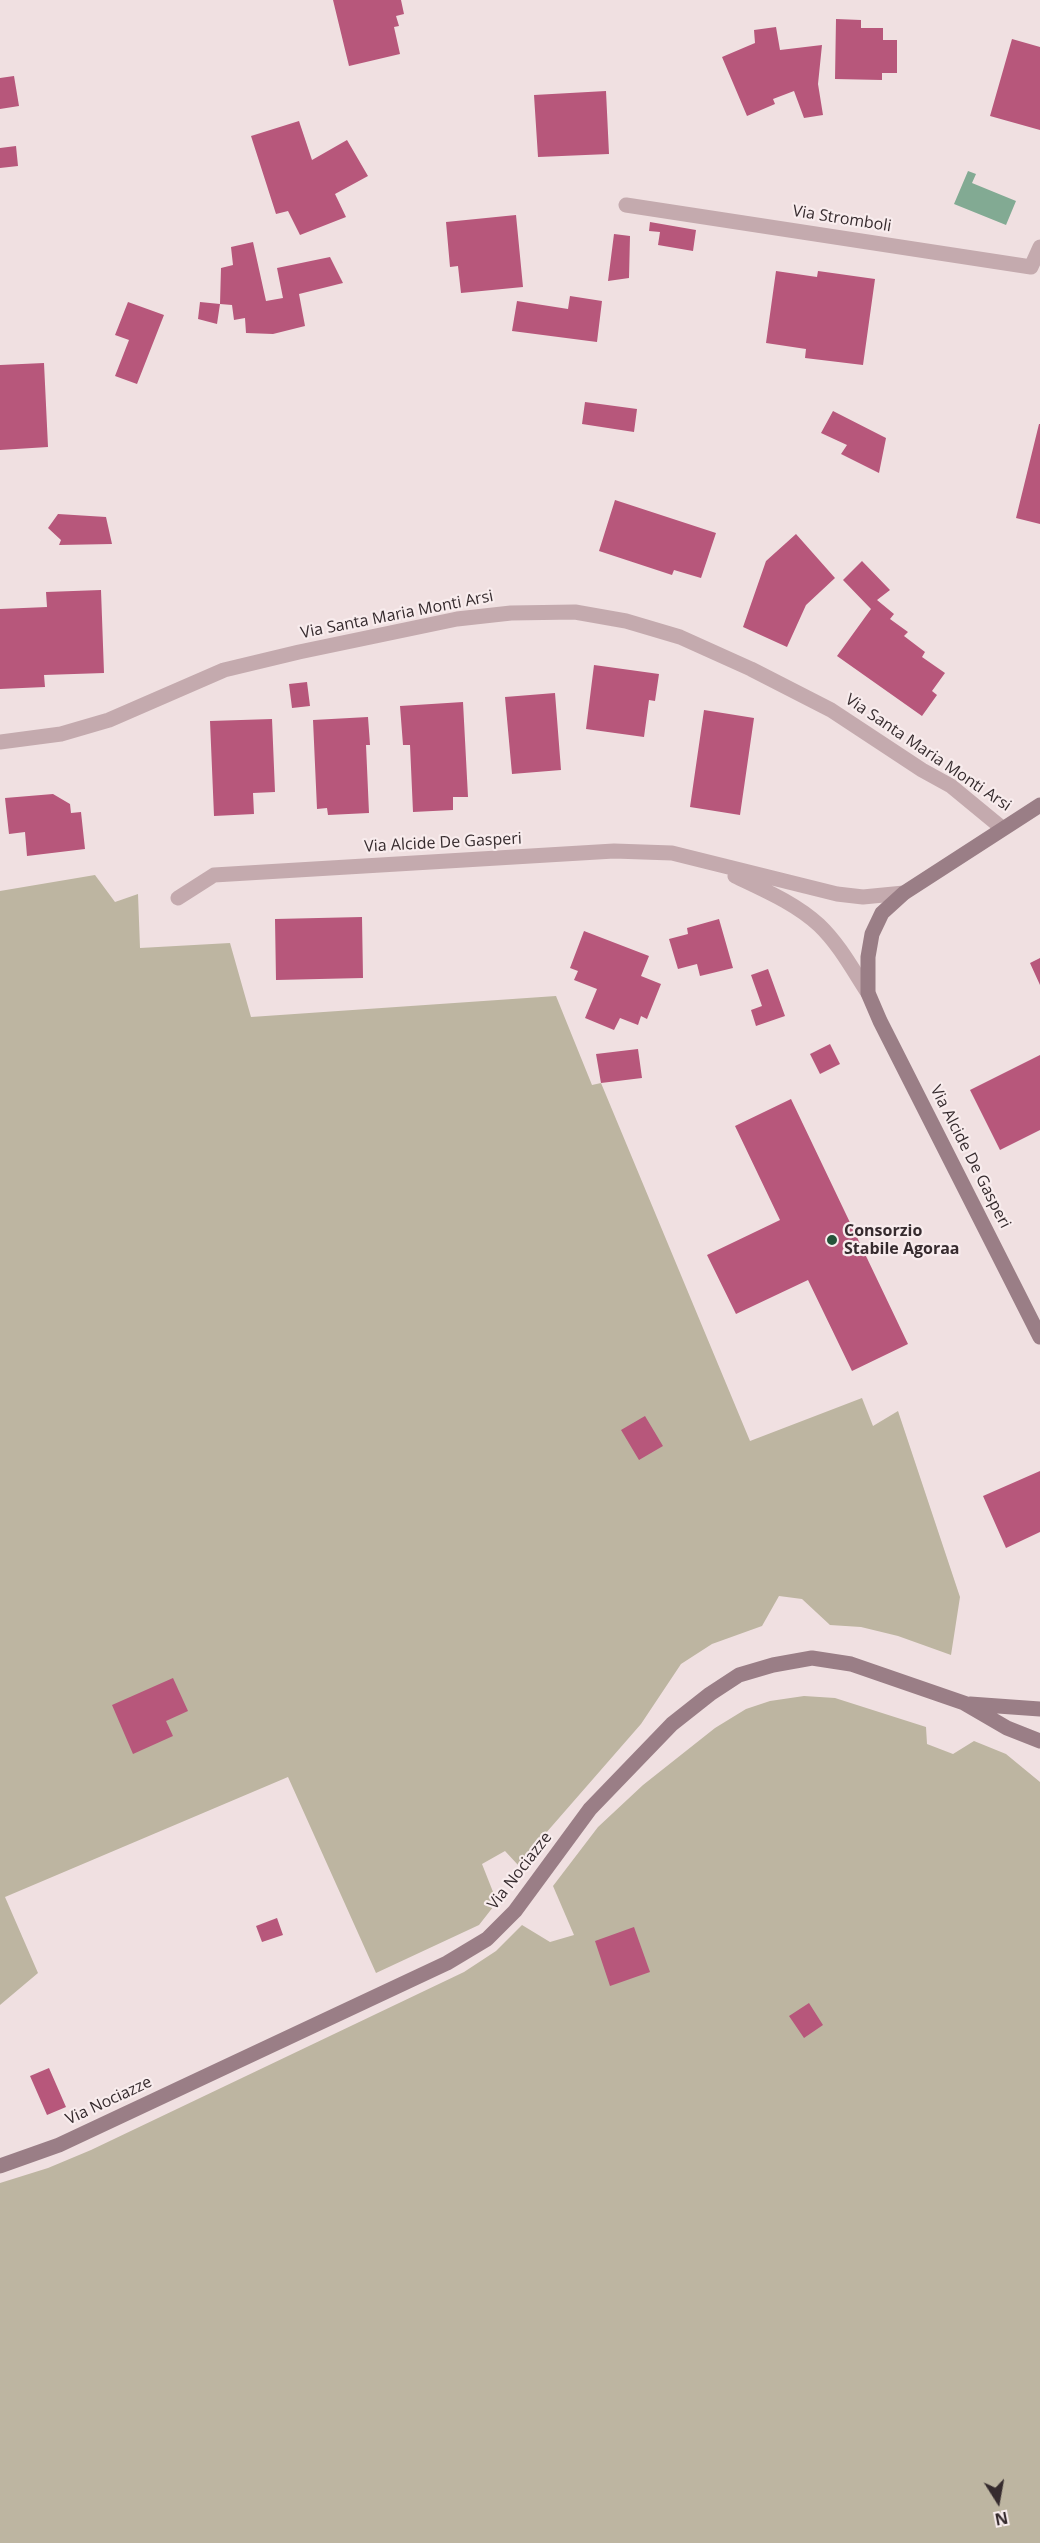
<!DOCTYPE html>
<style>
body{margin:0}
#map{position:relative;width:1040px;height:2543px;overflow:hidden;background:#f0e0e1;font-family:"Open Sans",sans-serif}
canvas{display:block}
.north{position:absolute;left:968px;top:2471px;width:60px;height:60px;-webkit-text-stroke:4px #f8eced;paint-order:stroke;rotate:169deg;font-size:16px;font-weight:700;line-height:24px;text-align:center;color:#362b2e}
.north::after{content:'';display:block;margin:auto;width:21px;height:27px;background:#362b2e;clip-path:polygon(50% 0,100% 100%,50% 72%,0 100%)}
</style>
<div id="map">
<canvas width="1040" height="2543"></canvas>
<div class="north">N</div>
</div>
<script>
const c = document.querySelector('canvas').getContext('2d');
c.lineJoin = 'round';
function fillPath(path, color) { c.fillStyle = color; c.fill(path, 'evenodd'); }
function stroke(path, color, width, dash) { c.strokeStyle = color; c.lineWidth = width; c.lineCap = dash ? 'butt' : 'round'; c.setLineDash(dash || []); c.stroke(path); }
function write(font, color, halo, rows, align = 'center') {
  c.font = font + ' "Open Sans",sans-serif'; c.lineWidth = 4.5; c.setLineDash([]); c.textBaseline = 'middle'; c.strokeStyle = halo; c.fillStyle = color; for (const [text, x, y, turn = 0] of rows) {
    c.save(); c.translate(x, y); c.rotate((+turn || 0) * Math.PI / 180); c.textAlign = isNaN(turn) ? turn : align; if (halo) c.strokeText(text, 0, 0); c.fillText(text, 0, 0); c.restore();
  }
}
const green = new Path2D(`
 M95,875l20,27 23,-8 2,54 90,-5 21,74 305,-21 36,89 9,-2 149,358 112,-43 11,28 25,-15 62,186 -9,58 -53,-19 -37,-9 -31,-2 -28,-26 -23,-3 -17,30 -50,18 -31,20 -40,60 -123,141 -13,-14 -23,13 15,38 -18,23 -103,48 -88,-196 -283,120 33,76 -38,32v-1114z
 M804,1696l31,2 91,29 1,17 26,10 21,-13 32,13 34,28v761h-1040v-360l48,-15 43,-18 373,-178 32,-21 26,-26 28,17 24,-7 -21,-49 45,-59 45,-42 72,-57 31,-19 24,-8z`);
const water = new Path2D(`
 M968,171l8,3 -4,9 44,18 -10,24 -52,-21z`);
const building = new Path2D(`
 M333,0h68l3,14 -8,2 3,10 -5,1 6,27 -51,12z
 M836,19l25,1v8h22v12h14v33h-15v7l-47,-1z
 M776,27l4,23 42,-5 -4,39 5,31 -19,3 -10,-27 -21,8 2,5 -28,12 -25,-59 33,-14 -1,-13z
 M1012,39l28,8v83l-50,-14z
 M14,76l5,30 -19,3v-31z
 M606,91l3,63 -71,3 -4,-62z
 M299,121l13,39 35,-20 21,36 -33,18 11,23 -46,18 -12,-24 -12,3 -25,-78z
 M16,146l2,20 -18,2v-20z
 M516,215l7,72 -62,6 -3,-27 -8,1 -4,-45z
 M650,222l46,8 -3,21 -35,-6 2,-13 -11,-1z
 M614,234l16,2 -1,42 -21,3z
 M253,242l13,59 17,-3 -6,-30 53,-11 13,26 -44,11 6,32 -32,8 -27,-1 -1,-15 -11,2 -2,-15 -12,-1 1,-36 12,-3 -2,-18z
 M776,271l41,6 1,-6 57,8 -12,86 -58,-7 1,-9 -40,-6z
 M570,296l32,5 -5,41 -85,-11 5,-30 51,8z
 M128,302l36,13 -27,69 -22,-8 14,-36 -14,-5z
 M200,302l20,2 -3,20 -19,-5z
 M44,363l4,84 -48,3v-85z
 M585,402l52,7 -3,23 -52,-8z
 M833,411l53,27 -7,35 -38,-19 6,-9 -26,-12z
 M1039,424h1v100l-24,-6z
 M615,500l101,33 -15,45 -27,-8 -2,5 -73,-24z
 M58,514l48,3 6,27 -53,1 2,-5 -13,-12z
 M796,534l39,44 -29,27 -19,42 -44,-20 23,-66z
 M862,561l28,29 -13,10 17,14 -4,5 18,13 -4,4 21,16 -3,5 23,16 -13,18 5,4 -15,21 -85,-60 34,-47 -28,-29z
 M101,590l3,83 -60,2 1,12 -45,2v-80l47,-2 -1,-15z
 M594,665l65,9 -4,27 -6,-1 -5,37 -58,-8z
 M307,682l3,24 -18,2 -3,-24z
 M555,693l6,77 -49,4 -7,-77z
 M463,702l5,95h-15v13l-40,2 -3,-67h-7l-3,-39z
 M704,710l50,8 -14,97 -50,-8z
 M368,717l2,28h-4l3,68 -41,2 -1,-7 -10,1 -4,-89z
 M272,719l3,73 -22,1 1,21 -40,2 -4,-95z
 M53,794l17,10 1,9 10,-1 4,37 -58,7 -2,-24 -16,2 -4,-36z
 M362,917l1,61 -87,2 -1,-61z
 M719,919l14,49 -33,8 -3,-12 -19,5 -9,-30 19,-5 -1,-6z
 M584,931l65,25 -8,20 20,8 -14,35 -6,-3 -3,9 -18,-7 -6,12 -29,-12 12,-29 -23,-9 4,-9 -8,-3z
 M1040,958v27l-10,-22z
 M768,969l17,47 -29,10 -5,-16 11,-4 -11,-31z
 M830,1044l10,20 -20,10 -10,-20z
 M638,1049l4,29 -41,5 -5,-29z
 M1040,1055v75l-40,20 -30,-60z
 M791,1099l117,245 -56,27 -44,-91 -72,34 -29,-59 73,-35 -45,-94z
 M645,1416l18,30 -24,14 -18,-30z
 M1040,1471v61l-34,16 -23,-52z
 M173,1678l15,33 -22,10 7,15 -40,18 -21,-49z
 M277,1918l6,17 -21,7 -6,-16z
 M634,1927l16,45 -40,14 -15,-45z
 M809,2003l14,22 -19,13 -15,-22z
 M49,2068l17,39 -19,8 -17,-39z`);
const street = new Path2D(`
 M626,205l405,62 9,-20
 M0,742l61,-8 48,-14 115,-50 75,-18 158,-33 54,-6 64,-1 51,9 54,16 71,32 80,41 91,60 29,16 51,42
 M735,876c29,14 60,27 84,49 20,19 34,45 49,68
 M178,898l36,-23 400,-24 58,2 165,41 26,3 41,-4`);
const secondary = new Path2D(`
 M1040,805l-136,88 -22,20 -10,21 -4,23v36l12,28 160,316
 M970,1704l70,5
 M0,2166l59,-21 388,-182 40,-24 28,-28 75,-102 82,-85 38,-30 29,-19 34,-10 39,-7 39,6 113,39 43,25 33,13`);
const markers = [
 [832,1240,6,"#255339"]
];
const streetNames = [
 ["Via Stromboli",842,219,9],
 ["Via Santa Maria Monti Arsi",397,615,-11],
 ["Via Santa Maria Monti Arsi",928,753,34],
 ["Via Alcide De Gasperi",443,843,-3],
 ["Via Alcide De Gasperi",970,1157,63],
 ["Via Nociazze",520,1871,-52],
 ["Via Nociazze",109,2101,-25]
];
const poiNames = [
 ["Consorzio",844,1231],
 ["Stabile Agoraa",844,1249]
];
fillPath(green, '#bdb5a1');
fillPath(water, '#82aa93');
fillPath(building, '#b7577b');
stroke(street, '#c4aaae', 15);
stroke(secondary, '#9a7e86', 15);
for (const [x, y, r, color] of markers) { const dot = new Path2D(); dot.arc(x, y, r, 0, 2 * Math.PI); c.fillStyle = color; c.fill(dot); stroke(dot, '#f8eced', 2); }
write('16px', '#362b2e', '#f8eced', streetNames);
write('bold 16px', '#362b2e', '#f8eced', poiNames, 'left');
</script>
